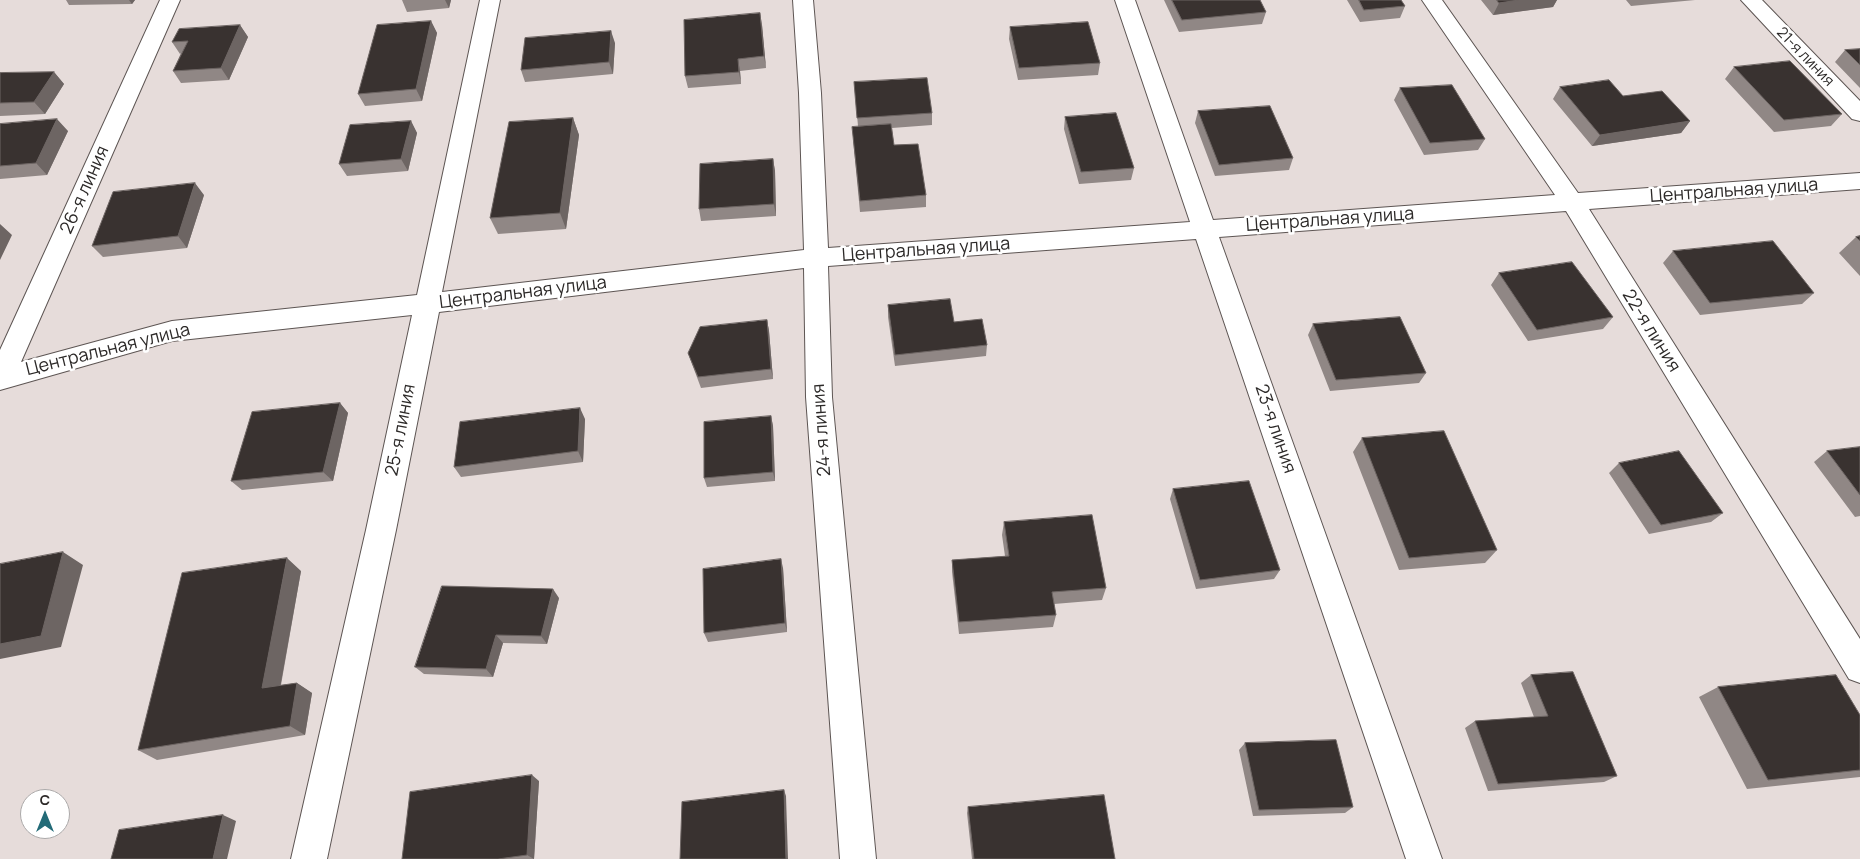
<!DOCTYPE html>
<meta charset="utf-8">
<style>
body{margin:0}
#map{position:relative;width:1860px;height:859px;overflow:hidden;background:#e6dcda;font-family:Manrope,sans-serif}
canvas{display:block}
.north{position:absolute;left:20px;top:789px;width:50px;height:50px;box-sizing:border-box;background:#fff;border:1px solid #aba9a9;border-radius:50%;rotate:0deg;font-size:14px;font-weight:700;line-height:20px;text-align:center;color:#2c2928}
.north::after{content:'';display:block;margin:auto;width:18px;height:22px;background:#236b78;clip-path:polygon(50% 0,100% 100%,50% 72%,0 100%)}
</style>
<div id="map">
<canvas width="1860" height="859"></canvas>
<div class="north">С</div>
</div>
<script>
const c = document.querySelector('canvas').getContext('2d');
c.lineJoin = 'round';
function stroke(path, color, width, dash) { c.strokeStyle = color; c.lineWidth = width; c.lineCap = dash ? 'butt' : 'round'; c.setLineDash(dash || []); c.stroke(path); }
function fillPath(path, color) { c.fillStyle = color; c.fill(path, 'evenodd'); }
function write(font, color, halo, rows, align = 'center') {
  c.font = font + ' Manrope,sans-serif'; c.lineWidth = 5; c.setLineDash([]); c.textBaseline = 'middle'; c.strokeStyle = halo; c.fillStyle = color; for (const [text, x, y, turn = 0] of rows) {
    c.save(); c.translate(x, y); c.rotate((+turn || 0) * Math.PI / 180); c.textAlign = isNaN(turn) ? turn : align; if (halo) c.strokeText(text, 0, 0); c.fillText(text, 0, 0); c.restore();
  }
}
const minor = new Path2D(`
 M160,0h20l-159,362 151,-41 245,-26 63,-295h20l-58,292 362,-42 -5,-157 -6,-93h20l8,93 7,155 362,-26 -75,-222h20l78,220 342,-25 -133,-195h20l136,193 282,-20v16l-271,20 271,430v44l-11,-4 -283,-468 -347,26 223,622h-36l-210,-620 -368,27 4,131 44,462h-36l-34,-462 -2,-129 -365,44 -43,218 -69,329h-36l75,-329 46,-215 -240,26 -172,49v-40z
 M1741,0h21l98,101v20l-8,-2z`);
const wall = new Path2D(`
 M66,0h69l-3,4 -63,1z
 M402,0h49l-2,8 -42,4z
 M1164,0h96l6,12 -4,12 -83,8z
 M1347,0h54l4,6 -5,12 -40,4z
 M1481,0h76l-4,7 -60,8z
 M1626,0h69l-64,6z
 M431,21l6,12 -15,68 -57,5 -7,-12z
 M240,25l8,12 -19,43 -48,3 -8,-12 8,-18 -1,1 -8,-12z
 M762,25l4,43 -26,3 1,13 -53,4 -3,-12z
 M1010,27l90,36 -2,12 -80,5 -9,-41z
 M615,43l-2,31 -88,8 -4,-12z
 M1860,49v39l-25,-26 10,-12z
 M1734,67l108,47 -11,12 -57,6 -49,-53z
 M54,72l10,12 -19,30 -45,2v-43z
 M854,82l78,31v12l-40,3 2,17 32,50v12l-66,5 -7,-73 5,-13z
 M1560,87l63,9 67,25 -9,12 -89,13 -39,-47z
 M1400,88l85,51 -7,11 -54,5 -30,-55z
 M1198,111l95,47 -4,12 -74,6 -20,-53z
 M1065,117l69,51 -3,12 -52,4 -15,-55z
 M573,118l6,17 -13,94 -68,5 -8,-16z
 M411,121l6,12 -9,38 -61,5 -8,-12z
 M0,124l68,7 -21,44 -47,4z
 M773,159l2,12 1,45 -75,5 -2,-12z
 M204,195l-17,53 -84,9 -11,-11z
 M1860,236v40l-21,-23 17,-16z
 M1673,251l141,42 -12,11 -102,11 -37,-52z
 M1499,273l114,44 -10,12 -75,12 -37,-56z
 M888,305l66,17 33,23 -1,11 -91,10 -7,-49z
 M767,320l2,11 4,48 -72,9 -9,-24 -4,-11z
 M1313,324l113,49 -7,10 -89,8 -22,-56z
 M340,403l8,10 -15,68 -91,9 -11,-9z
 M771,416l2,10 2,55 -68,6 -3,-9z
 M585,419l-2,43 -122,15 -7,-10z
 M1362,438l135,112 -12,13 -86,7 -46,-118z
 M1860,447v69l-5,1 -41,-55 13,-11z
 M1619,463l104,50 -12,9 -62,12 -40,-61z
 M1173,489l107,81 -6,9 -78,10 -26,-90z
 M1004,522l102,66 -4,12 -48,4 2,11 -3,12 -94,7 -7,-62v-12l53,-4 -3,-21z
 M783,568l4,64 -79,10 -4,-9z
 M301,571l-20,114 16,-2 15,10 -7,42 -148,25 -19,-10z
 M559,598l-12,46 -44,-1 -10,34 -69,-3 -9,-7z
 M1531,675l86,101 -13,6 -116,9 -23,-63 10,-7 59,-4 -13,-34z
 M1718,687l142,28v62l-113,12 -48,-92z
 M1245,743l108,64 -8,6 -92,3 -14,-66z
 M539,781l-5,78h-132z
 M968,807l147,52h-143l-5,-46z`);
const shadedWall = new Path2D(`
 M129,0h6l-3,4z
 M445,0h6l-2,8z
 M1519,0h38l-4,7 -60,8 6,-12z
 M760,13l2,12 4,43 -2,-12z
 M431,21l6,12 -15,68 -6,-12z
 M240,25l8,12 -19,43 -8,-12z
 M611,31l4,12 -2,31 -4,-12z
 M738,59l2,12 1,13 -2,-12z
 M54,72l10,12 -19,30 -11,-12z
 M573,118l6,17 -13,94 -6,-16z
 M57,119l11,12 -21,44 -11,-12z
 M411,121l6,12 -9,38 -7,-12z
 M1690,121l-9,12 -89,13 8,-11z
 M773,159l2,12 1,45 -2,-12z
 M195,183l9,12 -17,53 -9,-12z
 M0,224l12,11 -12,25z
 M767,320l2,11 4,48 -2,-10z
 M340,403l8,10 -15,68 -10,-9z
 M580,408l5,11 -2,43 -5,-11z
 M771,416l2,10 2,55 -2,-9z
 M63,552l20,13 -22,82 -61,12v-15z
 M287,558l14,13 -23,128 -16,-11z
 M781,559l2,9 4,64 -2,-9z
 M553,589l6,9 -12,46 -6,-8z
 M496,635l7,8 -10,34 -7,-8z
 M297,683l15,10 -7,42 -15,-9z
 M532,775l7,6 -5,78 -7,-4z
 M784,790l2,6 2,63h-2z
 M223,815l13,6 -9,38h-14z`);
const building = new Path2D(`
 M1172,0h88l6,12 -84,8z
 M1359,0h42l4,6 -41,4z
 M1497,0h22l-20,3z
 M760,13l4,43 -26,3 1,13 -54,4 -1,-56z
 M431,21l-15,68 -58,5 19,-69z
 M1088,22l12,41 -81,5 -9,-41z
 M240,25l-19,43 -48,3 15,-30 -16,1 7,-13z
 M611,31l-2,31 -88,8 4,-32z
 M1860,49v16l-15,-15z
 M1790,61l52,53 -58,6 -50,-53z
 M54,72l-20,30 -34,1v-30z
 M927,78l5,35 -75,5 -3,-36z
 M1609,80l14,16 39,-5 28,30 -90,14 -40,-48z
 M1452,85l33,54 -55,4 -30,-55z
 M1270,106l23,52 -74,7 -21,-54z
 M1116,113l18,55 -53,4 -16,-55z
 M573,118l-13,95 -70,5 19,-96z
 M57,119l-21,44 -36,3v-42z
 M411,121l-10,38 -62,5 11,-39z
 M891,124l3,21 24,-1 8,51 -66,6 -8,-74z
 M773,159l1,45 -75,5 1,-45z
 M195,183l-17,53 -86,10 21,-54z
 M1860,236v5l-4,-4z
 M1773,241l41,52 -104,10 -37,-52z
 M1572,262l41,55 -76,13 -38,-57z
 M950,299l4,23 28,-3 5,26 -92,10 -7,-50z
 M1400,317l26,56 -90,7 -23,-56z
 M767,320l4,49 -73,8 -10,-24 12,-26z
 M340,403l-17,69 -92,9 21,-69z
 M580,408l-2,43 -124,16 6,-45z
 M771,416l2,56 -69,6v-56z
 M1444,431l53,119 -88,8 -47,-120z
 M1860,447v48l-33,-44z
 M1679,451l44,62 -62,12 -42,-62z
 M1249,481l31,89 -80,10 -27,-91z
 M1092,515l14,73 -54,4 4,23 -97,7 -7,-62 57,-4 -5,-34z
 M63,552l-22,84 -41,8v-80z
 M287,558l-25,130 35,-5 -7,43 -152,24 44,-177z
 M781,559l4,64 -81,10 -1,-64z
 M442,586l111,3 -12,47 -45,-1 -10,34 -71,-2z
 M1573,672l44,104 -119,8 -23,-63 73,-5 -17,-41z
 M1836,675l24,40v55l-92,10 -50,-93z
 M1336,740l17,67 -94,3 -14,-67z
 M532,775l-5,80 -29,4h-96l8,-67z
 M784,790l2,69h-106l2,-57z
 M1104,795l11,64h-141l-6,-52z
 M223,815l-10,44h-102l8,-29z`);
const farStreetnames = [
 ["21-я линия",1805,57,46]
];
const streetNames = [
 ["26-я линия",85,190,-66],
 ["Центральная улица",1734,191,-4],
 ["Центральная улица",1330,220,-4],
 ["Центральная улица",926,250,-4],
 ["Центральная улица",523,293,-7],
 ["22-я линия",1651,331,58],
 ["Центральная улица",108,350,-14],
 ["23-я линия",1275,429,71],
 ["25-я линия",401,430,-79],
 ["24-я линия",822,430,-94]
];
stroke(minor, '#5d5553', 2);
fillPath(minor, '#fff');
fillPath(wall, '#908785');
fillPath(shadedWall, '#6d6563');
fillPath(building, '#393230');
stroke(building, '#6d6563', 1);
write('15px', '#2c2928', '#fff', farStreetnames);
write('18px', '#2c2928', '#fff', streetNames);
</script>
